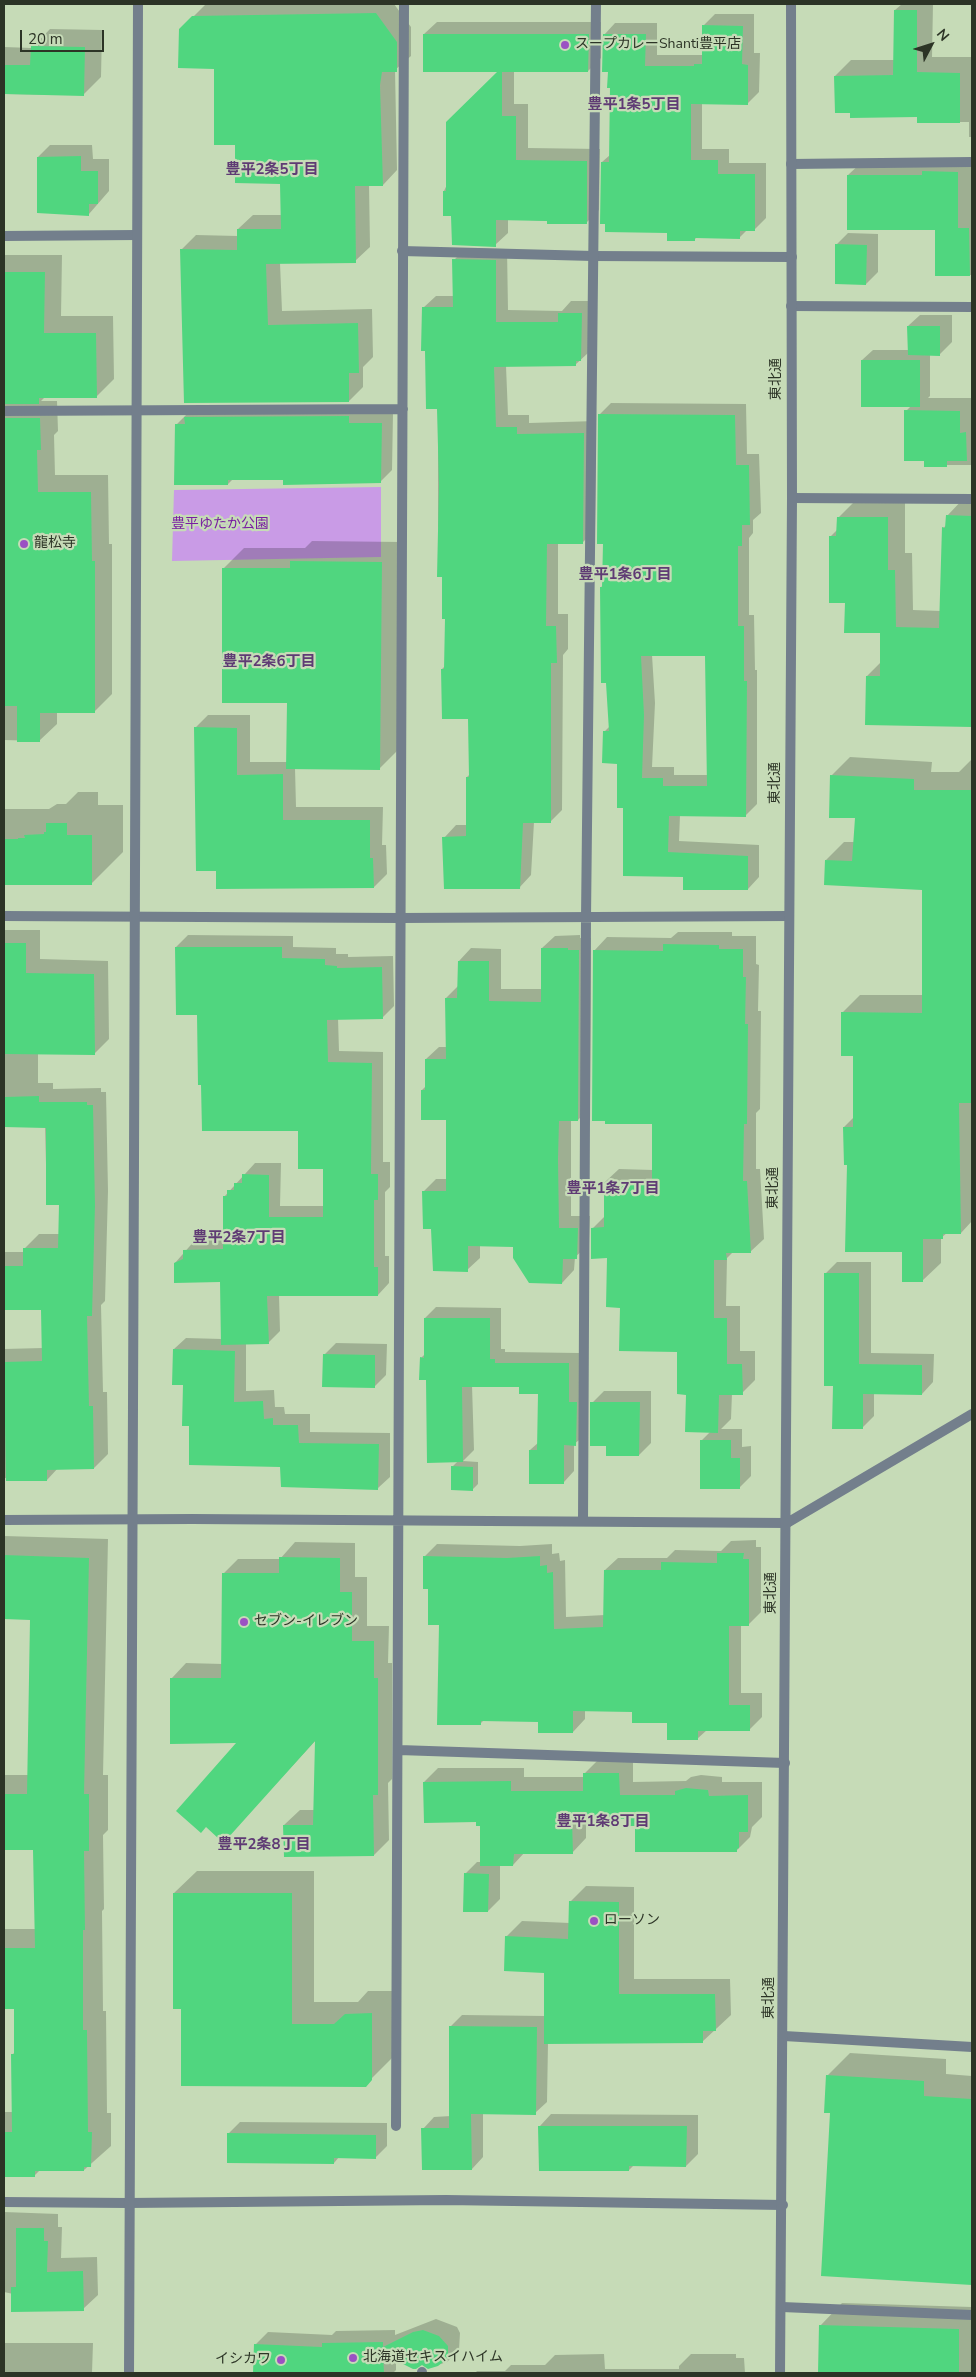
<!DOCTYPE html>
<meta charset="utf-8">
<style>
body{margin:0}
#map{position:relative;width:976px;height:2377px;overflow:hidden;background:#c6dbb7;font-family:"Nunito Sans",sans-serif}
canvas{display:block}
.frame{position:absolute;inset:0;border:5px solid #2c3426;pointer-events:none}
.north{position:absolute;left:906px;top:20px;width:50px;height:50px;-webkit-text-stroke:4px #c6dbb7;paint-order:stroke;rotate:50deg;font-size:14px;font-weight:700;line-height:20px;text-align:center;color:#2c3426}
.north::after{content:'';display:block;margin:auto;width:18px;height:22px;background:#2c3426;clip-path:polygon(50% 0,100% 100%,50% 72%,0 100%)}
.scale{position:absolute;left:20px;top:30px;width:84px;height:22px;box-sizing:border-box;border:2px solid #2c3426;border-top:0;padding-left:6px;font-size:15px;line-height:18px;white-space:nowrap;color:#2c3426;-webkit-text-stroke:4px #c6dbb7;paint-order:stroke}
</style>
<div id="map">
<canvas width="976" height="2377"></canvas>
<div class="frame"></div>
<div class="north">N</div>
<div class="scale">20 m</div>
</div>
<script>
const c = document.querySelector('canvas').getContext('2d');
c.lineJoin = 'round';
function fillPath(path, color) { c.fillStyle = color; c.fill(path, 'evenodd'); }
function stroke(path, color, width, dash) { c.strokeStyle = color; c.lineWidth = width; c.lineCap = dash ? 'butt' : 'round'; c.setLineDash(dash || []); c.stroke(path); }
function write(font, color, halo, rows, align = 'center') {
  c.font = font + ' "Nunito Sans","Noto Sans JP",sans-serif'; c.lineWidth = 4.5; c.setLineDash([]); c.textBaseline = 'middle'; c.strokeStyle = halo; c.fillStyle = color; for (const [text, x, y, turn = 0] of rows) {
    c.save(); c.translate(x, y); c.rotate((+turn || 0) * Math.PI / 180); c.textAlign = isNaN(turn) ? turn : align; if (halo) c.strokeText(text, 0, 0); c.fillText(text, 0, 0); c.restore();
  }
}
const green = new Path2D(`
 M381,487v70l-209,4 2,-71z`);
const shadow = new Path2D(`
 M206,4h188l17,23v29l-16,14 2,100 -14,15 -14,-1 1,63 -15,14 -75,2 2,48 90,-2 1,48 -10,10v20l-14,14 -168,-151 15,-15 42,1v-7l15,-14h29l-1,-33 -45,-39 -20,-75 -36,-38z
 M902,4h31l-1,53h40v80h-3v-15h-51l1,-6 -68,-5 -16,-35 16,-16h43l1,-50z
 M715,14h39v39h6l-1,39 -12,12 -45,-1v46h27v14h37v55l-12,12h-7l-7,7h-43l-3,3 -26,-8 -66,-70 8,-7 1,-68 -7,-52 11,-12h42v32h46l1,-30z
 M437,22h164v36l-13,13h-74v33h14v44l72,1 -1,61 -13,13 -78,-4v14l-13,12 -43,-30 -8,-24 56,-121 -76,-36z
 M4,24v23l28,1 18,-19 52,1 -1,47 -18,18 -79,-1z
 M50,145h42l1,14h16v32l-20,23 -51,-57z
 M971,159l1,116h-36v-46l-88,-54 14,-13z
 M848,233l30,1v38l-12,12 -30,-39z
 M466,248l41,1 1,61 54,1 9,-10h23l-6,52 -13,12 -69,1 2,49h21v8l67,-2 -1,109 -12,12 -25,1v71h10v35l-5,6 -1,155 -12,12h-16l-3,53 -12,13 -75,-50 12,-13h11v-48l3,-3 -1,-57 -27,-48 3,-3 1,-48 -3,-42h-5v-169l-11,-57 -4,-42 13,-12h18v-36z
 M4,255h58l-1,61h52l1,63 -18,18h-51l-4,4h16l1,30 -4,4 1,40h53l1,69h3v150l-18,18h-37v12l-18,17 -35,-1v-101h8l1,-24h-9z
 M920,315h32v27l-12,12h-10v42l-2,2h44v67h-47v-6l-19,-48 5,-5 -49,-46 11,-10h36l-1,-24z
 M611,403l135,1 1,50h12l2,59 -8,7v13l-4,5v77h5l1,55h2v134l-11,11h-66l-1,26 80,4v32l-11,12 -64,-14 -59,-68 -7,-44 -13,-32 5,-5 -9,-139 3,-2 1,-43 -5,-128zM707,654l1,121h-34v-8h-22l3,-64 -3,-48z
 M393,413l-1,57 -11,11 -148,-2 -5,5 -52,-59 11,-11z
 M964,498l8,1v226l-106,-1 1,-48 14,-14v-30l-35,-30 -16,-65 8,-8v-11l17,-17h50v52h7l1,57 28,1 2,-83 4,-3v-9z
 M312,541l90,1 -2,206 -21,21 -84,-1 1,39h87l-1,38h4l1,29 -13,13 -156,-17 -23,-142 13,-13h42v47h38v-61l-64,-133 20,-20h61z
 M850,757l82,5 -1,10h28l13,-13v462l-11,12 -13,-1 -7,6v25l-19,18 -74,-117 -4,-37 10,-10v-62l-12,-42 18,-18h64l-1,-106 -97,-29 18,-18h11l1,-25 -25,-41z
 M78,792h20v13h25v47l-31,31h-88v-74h45l8,-5h9z
 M4,930h36v29l68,2 1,78 -14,14h-57v30h15v6l48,-1v4h5l2,99 -3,110 -4,4 2,87h4l1,62 -14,14h-36l-11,12 -43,-2v-129l39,-1 -1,-39 -38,1v-58h21v-4l14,-14h20l1,-30h-13l-2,-79 -41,1z
 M678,932h54v4h24v28l3,1 -1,46h3l-1,98 -4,4v56h4l4,70 -14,13h-17l-6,6 -1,48h14v45h15v29l-13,13h-10l-1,26 -10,10h21v18l9,-1v30l-12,12 -38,-47 9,-9 -23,-39 -9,-42 -57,-45 -13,-49 -15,-29 12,-12v-34l14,-13 34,1 1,-48 -60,-171 13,-14 64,1z
 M188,935l105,1v11l43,1v6h12v3l45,-1 1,50 -12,12h-44l1,33 44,1v110h7v25l-5,5v64h4v27l-11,12h-99l1,36 -12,12h-22v48l28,-1 1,17h9l1,7h25v18l80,1v44l-12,11 -97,-23 -91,-41 -6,-40 -10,-35 12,-11 36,1 -1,-58 -46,-18 21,-24 28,-1v-41l31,-34h26l-1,43h45l-1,-39 -24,-37 -102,-117 -22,-66z
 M580,935v3h11l-1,169 -12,13h-7v96h19l-1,29 -14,12 -1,13 -12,13 -48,-37 -34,-1v13l-13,12 -35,-20v-22l-9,-36 13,-13h11v-60l-25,-29 4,-4v-27l13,-12h8l-1,-49 13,-13v-24l12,-13 30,1v40h41v-41l13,-12z
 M837,1262h34v91l63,1 -1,28 -11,12 -48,-1v23l-12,12 -28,-43 -9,-111z
 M436,1307l65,1v41h4v3l74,1 8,81 -13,10v27l-10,11 -34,-32 9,-8 1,-49 -20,-8h-48l2,65 -11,11 15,1v22l-5,5 -21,-22 6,-6 -37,-103 4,-4v-36z
 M336,1343l51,1 -1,31 -12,12 -50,-32z
 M604,1391h47v52l-12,12 -32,-10 -15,-42z
 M4,1536l104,3 -5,236h5v55l-5,5 1,74 -2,2 1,100h3l1,102h4v33l-27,24h-44l-6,6h-30v-64h9l-1,-57 3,-3v-44h-11v-79h32l-2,-80h-30v-74h24l4,-157h-28z
 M756,1540v7h5v65l-13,13h-7v68h21v24l-12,12 -43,1 -10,9 -29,-18 -35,-10 -48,-1v9l-12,13 -34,-11 -55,-1 -4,4 -40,-100 -11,-36 -5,-31 13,-13 83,2 32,-2v10l7,-1 1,8 5,-1 1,57 39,-2v-45l13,-12h49l8,-8 46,1 10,-10z
 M295,1542l60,1v34h12v49h22l-1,37h4v116l-4,4 1,57 -15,15 -90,-30 16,-15h14l2,-70 -89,97 12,-95 -68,-63 15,-16 37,1v-90l15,-15h42z
 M598,1760h35v22l53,-1 5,-4 10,-2 21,2v5h40v35l-10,10 -2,10 -14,14 -100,-27 -6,-7 -44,1v20l-14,15 -47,-1 -12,13h-13v34l-12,12 -23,-37 12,-12h5v-37l-58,-43 14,-14h86v9h60v-3z
 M197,1871h117v131h44l10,-11h26v65l-29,29 -182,-77 -9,-115z
 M586,1886l48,1v92h96l1,36 -29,27 -154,1 -1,59 -12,11h-52v44l-11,12 -49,-40 11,-12 17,-1v-90l11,-11 84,1 -1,-45 -39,-34 16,-16 48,2v-21z
 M850,2053l96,6v15l26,2v208l-150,-9 9,-163 -4,-36z
 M551,2114l147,1v39l-12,12 -52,-1 -5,5 -89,-44z
 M240,2122l147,1v23l-12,12 -36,-1 -5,6 -106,-29z
 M4,2212l54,2v13h4l-1,31 36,-1 1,38 -15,14 -79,-17z
 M842,2303l130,4v66h-153l1,-47z
 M436,2319l21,8 3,6 -1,17 -12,12 -19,6 -7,-4 -25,-5v11l-3,3h-139l1,-28 13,-13 64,3 4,-4 59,-1v5z
 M4,2343h89l-1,30h-88z
 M604,2354l1,15h74v-3l12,-12h45v4h8l1,15h-270l2,-2h28l6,-6h34l10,-10z`);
const building = new Path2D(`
 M894,10h23v62l43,1v50h-43v-6l-67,1v-5h-15l-1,-37 59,-1z
 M376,13l21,29v30h-15l-2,13 3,101h-28l1,77 -90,1 2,61 90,-2 1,50h-10v29l-165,1 -4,-154 57,1v-21h44l-1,-45 -45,-1v-38h-21v-76l-36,-1 1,-39 13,-13z
 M702,25l41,1 -1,38 6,1v40l-57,-1v56h27v14h37v57h-15v8l-45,-1v3h-28v-8l-62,-1v-8h-5l1,-62h8l1,-74h-3l1,-16h-6l1,-38h43l-1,32h49v-2h8z
 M423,34h166l-1,38h-86v44h14v44l71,1v63h-40v-3l-51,-1v27l-44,-2 -1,-29h-8v-25h3v-69l51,-50h-74z
 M31,46l54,1 -1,49 -80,-2v-29h26z
 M81,156v15h17v33h-9v12l-52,-3v-56z
 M922,171l36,1v56h11l1,48h-35v-46h-88v-55h75z
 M835,244l32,1 -1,40 -31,-1z
 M452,259l44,1v62h62v-9h24l-1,48h-5v5l-82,1 2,60h21v7l67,-1 -1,111h-36l-1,82h10l1,37h-6v160h-28l-3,66h-76l-2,-52 24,-1v-59h3l-1,-58h-26l-1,-50h3l1,-50h-3v-42h-5l2,-92 -2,-76h-11l-1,-58h-4l1,-44h31z
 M4,272h41l-1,61h52l1,65h-58v6h-35z
 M907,326h33v30l-32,-1z
 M861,360h59v47h-59z
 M904,410l56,1v22l6,-1 1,29h-20v6h-23v-6h-20z
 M598,414l137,1 1,50h13l1,60h-8v21h-4v80h6v55h3l-1,136 -77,-1 -1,36 80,4v34h-65v-13l-60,-1v-68h-6v-44l-15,-1 1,-32h6l-3,-48h-5l-1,-96h2l1,-43h-6zM641,656h64l2,130h-44v-8h-21l2,-63z
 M349,416v7h33l-1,60 -98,2v-5h-55v5h-54l1,-61h10l-1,-7z
 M4,418h36l1,32h-4l1,42h53l1,69h3v152h-55v29h-23v-36h-13z
 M946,515l26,1v211l-107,-2 1,-49h14v-43h-36l1,-30h-16v-67h7l1,-19h51v53h7l1,57 43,1 3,-101 3,1z
 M290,561l92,1 -2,208 -94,-1 1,-66h-65v-135h68z
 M194,727l43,1v47l46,-1v46h87v38h3l1,30 -158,1v-18h-20z
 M830,775l84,4v11h58v313h-13l2,131h-18v5h-20v43h-21v-30h-57l2,-87h-3l-1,-38h10v-71h-12v-44l81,1v-123l-98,-5 1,-25 27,1 3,-43h-26z
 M46,823h21v12h25v50h-88v-46h14v-1h7l-1,-3 20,-1v-2h2z
 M4,943h22v30l68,1 1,81 -91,-1z
 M663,944l56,1v4h24v28h3l-1,47h3l-1,100h-3l-1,57h4l4,72h-25l1,7h-13v58h13v46h15l1,31h-24l-1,38 -33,-1 1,-37 -9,-1v-42l-58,-1 1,-43 -14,-1 1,-49 -16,1v-31l13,-1v-45l48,1v-59h-47v-3h-13l1,-171 70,1z
 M175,947h107v11l43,1v6l12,1v2l45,-1 1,52 -56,1 1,42 44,1 -1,111h7v26h-4v67h4v29h-111l2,48 -48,1 -1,-63 -46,1v-20l9,-4v-9l40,-1v-53h4v-6h7v-7h8v-9l27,1v42h54v-48h-25v-38h-96l-1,-46h-3l-1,-70h-21z
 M541,948h27v2h11l-1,171h-19l-1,38 1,69h19l-1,31h-14l-1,25 -33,-1 -16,-25v-11l-45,-1v26l-35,-1 -2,-42h-8l-1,-38h24v-71h-25v-30h4v-31h21l-1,-61h12l1,-37h31v40l52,1z
 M39,1096v6h48v3h6l2,100 -3,111h-5l2,90h4l1,63 -47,1v11h-41l-2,-119 38,-1 -1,-51h-37v-44h19v-18h35l1,-43h-13v-77l-42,-1v-30z
 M824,1273h35v91l63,1v30l-59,-1v35h-31l1,-43h-9z
 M424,1318h66v41h5v4h74v39h8l-1,44 -12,-1v39h-35v-34h8l1,-56h-19v-7h-57l1,75 -36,1 -1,-83h-7l1,-23 4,1z
 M173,1349l62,2 -1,51 29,-1 1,18 9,-1v7h25l1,18 80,1 -1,46 -97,-3 -1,-20 -91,-2v-39h-7l1,-41h-11z
 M323,1354l52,1v33l-53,-1z
 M590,1402h50l-1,54h-33v-10h-16z
 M700,1440h31v18h9v31h-40z
 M451,1466l22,1v24l-22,-1z
 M717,1553h27l-1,6h6v67h-20v79h21v26h-52v9h-31v-17h-35v-11l-59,-1v22h-35v-11l-57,-1v4h-44l2,-100h-11v-36h-5v-33l84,2 33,-2v10l7,-1v8l6,-1 1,57 49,-2 1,-57h57v-8l56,1z
 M4,1555l85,3 -5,236h5v57h-5l1,79h-2v100h4l1,102h4l-1,35h-7v4h-49v6h-31v-45h8l-1,-78h3v-45h-10v-61h31l-2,-98h-29v-56h23l3,-174 -26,-1z
 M279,1557l61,1v34h12v49h22v37h4v117h-5l1,61 -90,1 -1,-32h30l2,-84 -88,98h-8l-13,-12 -5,6 -25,-22 60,-68 -66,1v-66h51l1,-105h57z
 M583,1773h36l1,22h55v-4l11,-3 22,2 1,6 39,-1v37h-9v16l-2,1v3h-102v-26h-6v-7h-57l1,35h-59l-1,12h-33v-40h-4v-4l-52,1 -1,-41 88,-1v10h72z
 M464,1873l25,1 -1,38h-25z
 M173,1893h119v131h42l11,-10 27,-1v67l-6,7 -185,-1v-77h-8z
 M569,1901l50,1v92h96l1,37h-13v12l-159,1v-71l-40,-2 1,-35 63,3z
 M449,2026l88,1 -1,88 -65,-1 1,56h-50l-1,-42h28z
 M826,2075l98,6v15l48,3v186l-151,-9 9,-163h-6z
 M538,2126h149l-1,41 -57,-1v5h-90z
 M227,2133l149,2v24l-42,-1v6l-107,-1z
 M16,2228h28v13h4l-1,31 36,-1 1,40 -73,1v-25h5z
 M819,2325l140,4v44h-141z
 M423,2330l16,6 9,10v12l-10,8 -10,3 -6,-4 -6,4h-3l-30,-15 1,19h-131l1,-29 68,3v-4l61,-1v5l30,-15z`);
const service = new Path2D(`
 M791,164l181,-2
 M4,236l133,-1
 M402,251l191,5 199,1
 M422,2372v1`);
const minor = new Path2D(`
 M791,306l181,1
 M4,411l399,-2
 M792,498l180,1
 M4,916l396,2 389,-2
 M4,1520l188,-1 595,4
 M583,1520l3,-602 10,-914
 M399,1750l386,13
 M784,2036l188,11
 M396,2126l8,-2122
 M4,2202l124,1 318,-3 337,5
 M782,2307l190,8`);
const tertiary = new Path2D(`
 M787,1523l185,-109
 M129,2373c-1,-790 11,-1579 9,-2369
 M780,2373l12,-1875 -1,-494`);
const markers = [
 [565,45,5,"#9b51c3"],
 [24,544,5,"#9b51c3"],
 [244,1622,5,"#9b51c3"],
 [594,1921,5,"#9b51c3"],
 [353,2358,5,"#9b51c3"],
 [281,2360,5,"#9b51c3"]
];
const poiNames = [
 ["スープカレーShanti豊平店",575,45],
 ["龍松寺",34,544],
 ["セブン-イレブン",254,1622],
 ["ローソン",604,1921],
 ["北海道セキスイハイム",363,2358],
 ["イシカワ",271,2360,"right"]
];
const streetNames = [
 ["東北通",777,379,-90],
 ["東北通",776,783,-90],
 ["東北通",774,1188,-90],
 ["東北通",772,1593,-90],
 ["東北通",770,1998,-90]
];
const parkNames = [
 ["豊平ゆたか公園",220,525]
];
const neighbourhoodNames = [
 ["豊平1条5丁目",634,105],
 ["豊平2条5丁目",272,170],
 ["豊平1条6丁目",625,575],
 ["豊平2条6丁目",269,662],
 ["豊平1条7丁目",613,1189],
 ["豊平2条7丁目",239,1238],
 ["豊平1条8丁目",603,1822],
 ["豊平2条8丁目",264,1845]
];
fillPath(green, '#c99be6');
fillPath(shadow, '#0003');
fillPath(building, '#50d67f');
stroke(service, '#737f8c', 10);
stroke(minor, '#737f8c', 10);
stroke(tertiary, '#737f8c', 10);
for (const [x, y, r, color] of markers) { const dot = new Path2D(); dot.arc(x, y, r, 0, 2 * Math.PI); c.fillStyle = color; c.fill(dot); stroke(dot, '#c6dbb7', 2); }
write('14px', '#2c3426', '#c6dbb7', poiNames, 'left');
write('14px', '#2c3426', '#c6dbb7', streetNames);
write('14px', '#791da2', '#c6dbb7', parkNames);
write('bold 15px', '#5f3b74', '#c6dbb7', neighbourhoodNames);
</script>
